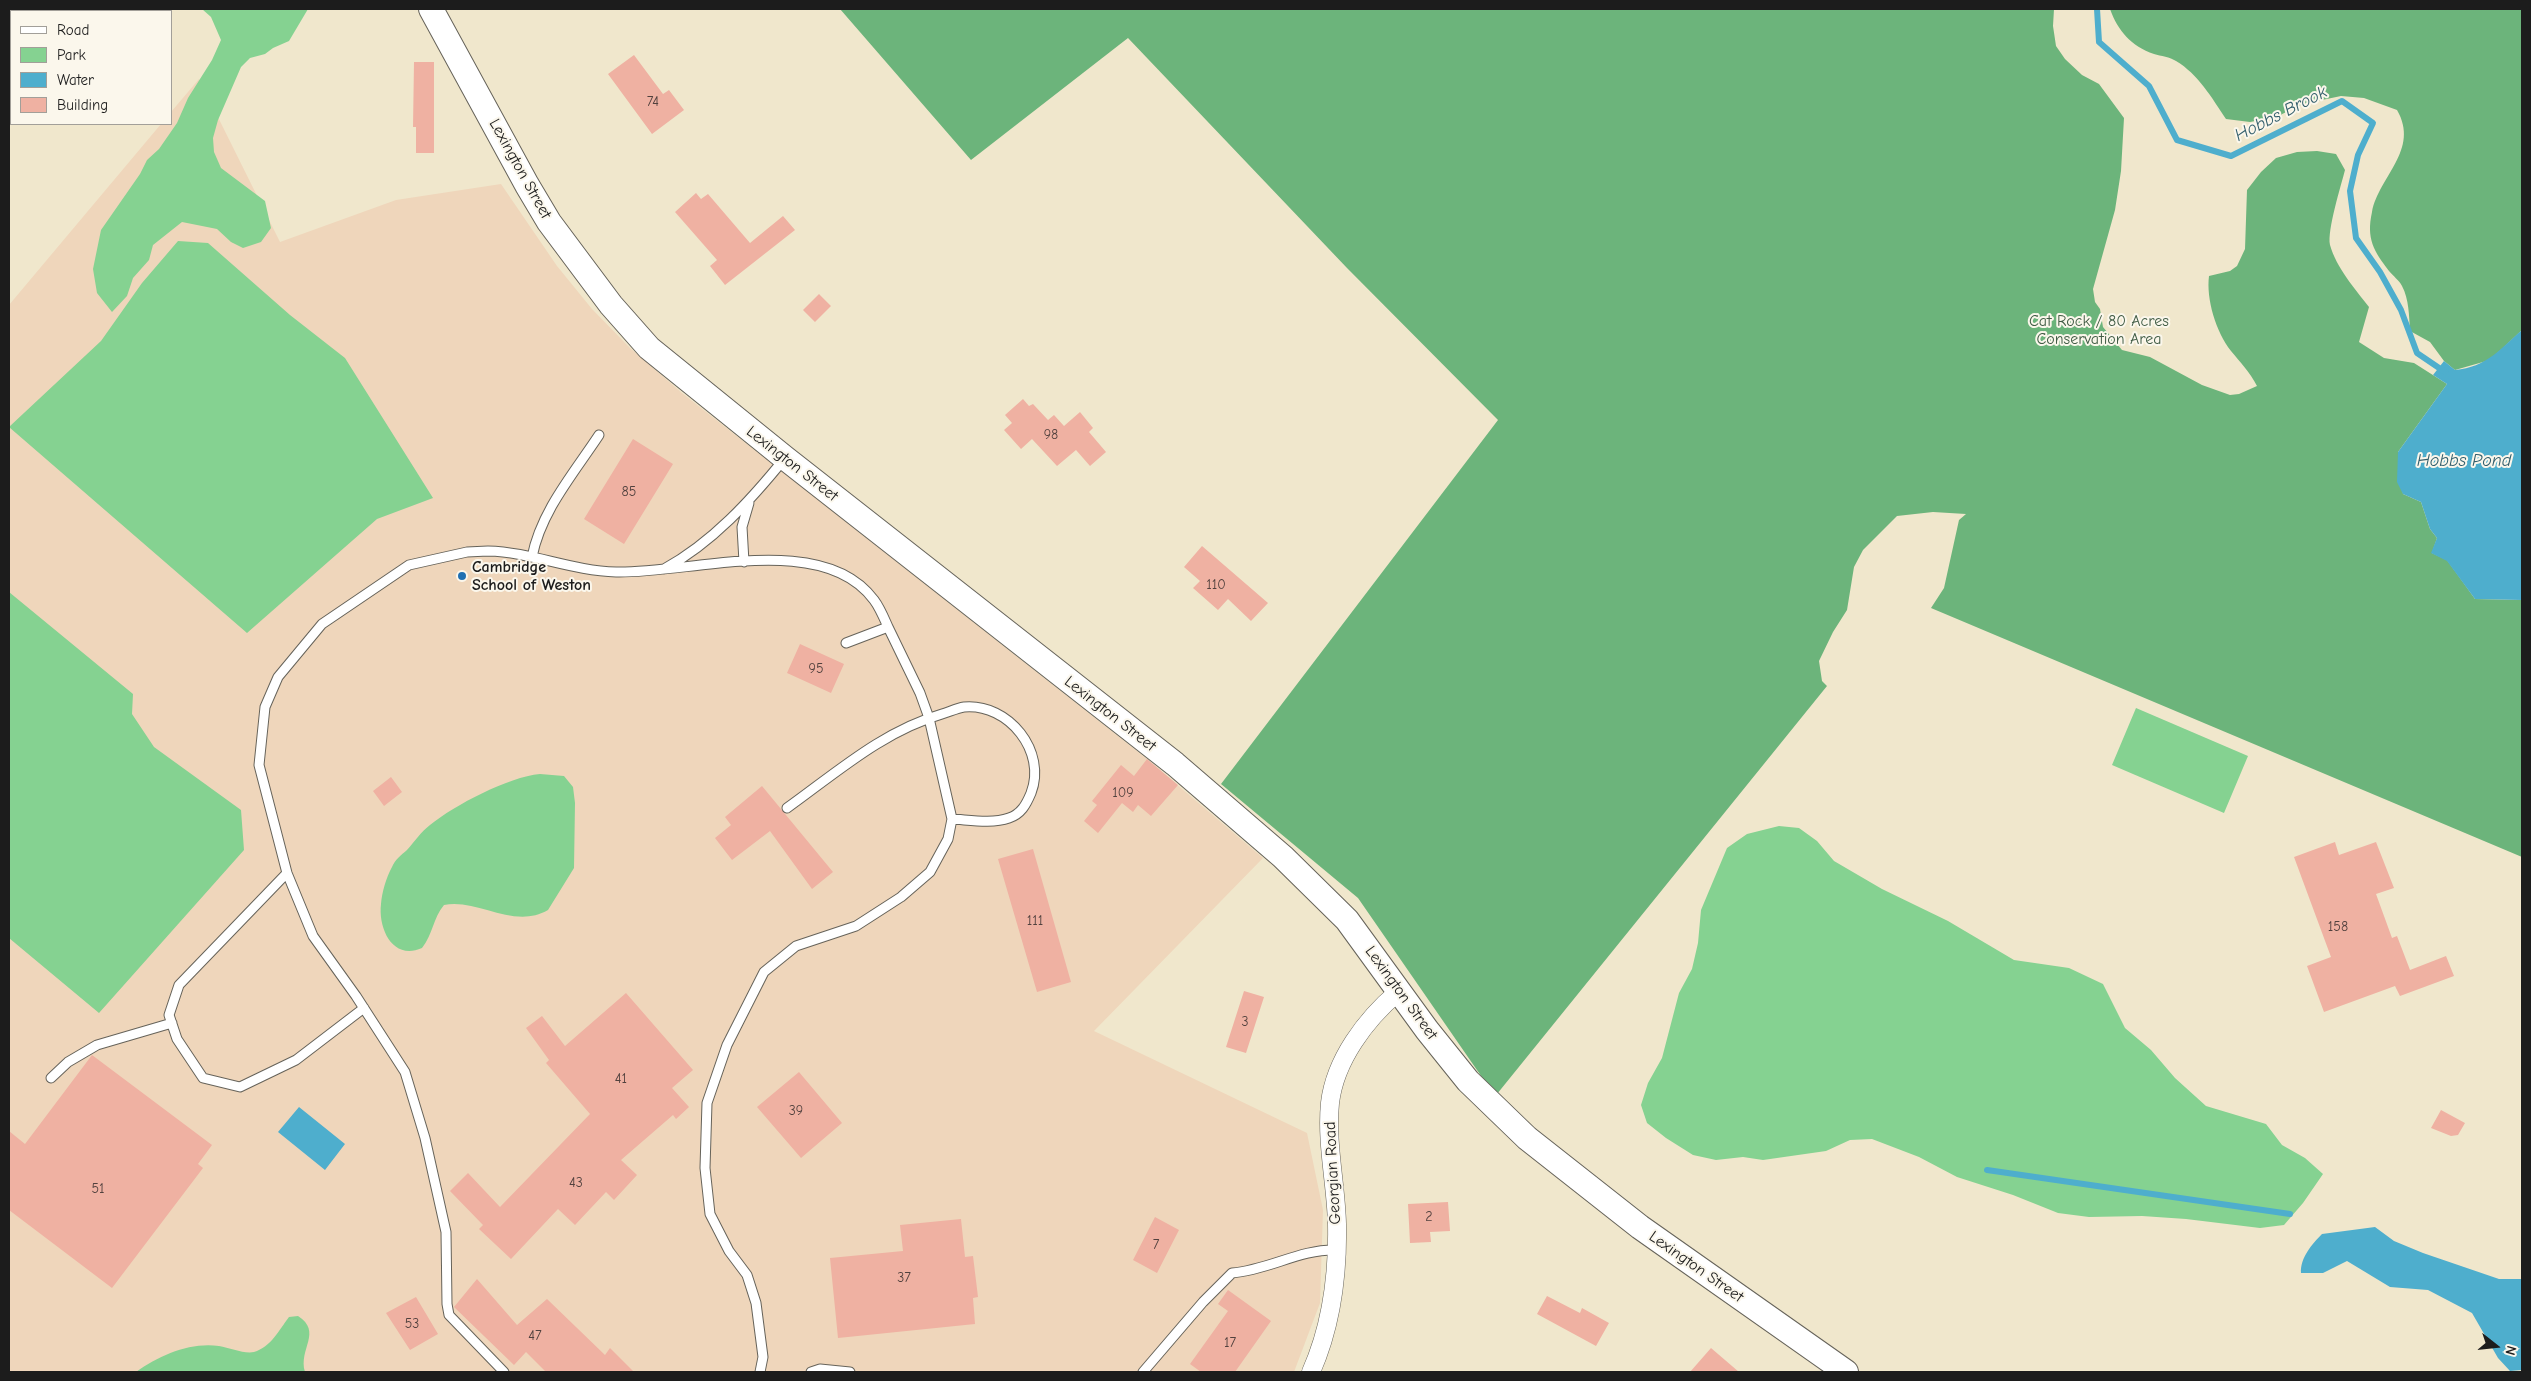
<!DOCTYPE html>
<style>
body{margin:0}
#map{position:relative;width:2531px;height:1381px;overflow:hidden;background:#f0e7cc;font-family:"Comic Neue",sans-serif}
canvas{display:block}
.frame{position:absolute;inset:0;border:10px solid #1c1c1c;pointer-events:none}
.legend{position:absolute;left:10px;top:10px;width:162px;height:115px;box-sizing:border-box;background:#fbf7ec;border:1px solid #a29f99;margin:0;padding:6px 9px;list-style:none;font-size:15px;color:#1c1c1c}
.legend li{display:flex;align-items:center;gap:10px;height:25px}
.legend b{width:25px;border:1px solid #a29f99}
.north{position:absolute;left:2471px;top:1321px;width:50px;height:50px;-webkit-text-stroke:4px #fbf7ec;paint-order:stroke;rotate:106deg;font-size:14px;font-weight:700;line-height:20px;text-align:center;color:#1c1c1c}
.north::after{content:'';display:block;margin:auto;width:18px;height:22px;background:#1c1c1c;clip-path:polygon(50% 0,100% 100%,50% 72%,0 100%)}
</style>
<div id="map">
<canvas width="2531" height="1381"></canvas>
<div class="frame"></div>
<ul class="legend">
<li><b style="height:6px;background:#fff"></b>Road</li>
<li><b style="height:14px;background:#85d291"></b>Park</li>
<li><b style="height:14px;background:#4eaecd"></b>Water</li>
<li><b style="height:14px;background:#efb1a2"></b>Building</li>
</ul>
<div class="north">N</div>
</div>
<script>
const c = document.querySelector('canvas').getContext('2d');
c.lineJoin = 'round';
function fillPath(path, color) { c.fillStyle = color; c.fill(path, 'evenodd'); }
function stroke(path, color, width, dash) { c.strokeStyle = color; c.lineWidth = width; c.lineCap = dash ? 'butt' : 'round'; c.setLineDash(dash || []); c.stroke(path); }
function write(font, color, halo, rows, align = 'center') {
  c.font = font + ' "Comic Neue",sans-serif'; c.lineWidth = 4; c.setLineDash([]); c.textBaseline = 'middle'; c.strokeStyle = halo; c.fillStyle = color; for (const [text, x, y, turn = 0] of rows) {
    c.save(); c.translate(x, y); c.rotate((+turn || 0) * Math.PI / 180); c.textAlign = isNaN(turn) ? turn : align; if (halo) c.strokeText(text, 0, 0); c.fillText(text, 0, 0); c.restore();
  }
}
const built = new Path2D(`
 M199,79l81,163 116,-42 105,-16 56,82 35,43 38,39 52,45 465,366 116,99 -169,173 213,102 16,77 -3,93 -26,69h-1285v-1067l152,-181h10v-12z`);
const green = new Path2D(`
 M202,9h106l-19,32 -16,7 -8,6 -15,4 -9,9 -23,53 -5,18 1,14 7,16 44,33 6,27 -10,14 -18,6 -12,-6 -14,-13 -35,-7 -29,23 -4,15 -16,18 -6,18 -15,16 -15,-19 -4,-24 8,-39 39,-56 7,-14 12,-11 18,-26 11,-25 24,-38 9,-20 -10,-23z
 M178,241l30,2 82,72 55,43 88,140 -56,21 -130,114 -238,-206 92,-86 41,-58z
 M9,592l124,102 -1,20 22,33 87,63 3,40 -145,163 -90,-75z
 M2136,708l112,48 -24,57 -112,-48z
 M540,774l24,2 9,11 2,16 -1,65 -26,42c-34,20 -71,-12 -104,-5 -11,13 -11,29 -22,43 -29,13 -44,-19 -41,-44 1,-12 5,-26 11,-37 3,-7 9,-12 15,-17 8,-9 14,-18 23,-25 25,-20 78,-48 110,-51z
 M1779,826l20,2 18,13 17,20 48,28 66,32 66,39 55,8 34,16 22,44 26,22 24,28 31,28 60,18 16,21 23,13 18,16 -20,29 -19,22 -24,3 -74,-9 -44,-3 -53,1 -31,-4 -45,-18 -56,-18 -38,-20 -47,-18 -22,1 -24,11 -63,9 -20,-3 -27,3 -23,-5 -27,-17 -19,-15 -6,-18 7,-22 14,-25 17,-65 13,-24 6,-26 3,-33 26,-62 20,-14z
 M298,1316c25,16 0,33 7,56h-169c24,-17 54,-30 83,-26 11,2 25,8 35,6 17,-5 25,-22 35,-35z`);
const forest = new Path2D(`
 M840,9h1214l-1,17 3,20 9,13 17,16 17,9 25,34 -3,53 -6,39 -22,79 2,13 5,7 3,18 19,23 28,7 52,28 28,10 9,-1 18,-8c-7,-14 -17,-24 -26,-35 -15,-19 -25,-52 -22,-75l21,-5 7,-5 8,-17 2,-59 14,-18 15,-14 21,-6 20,-1 19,3 9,16c-4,16 -18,60 -15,75 6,22 25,44 39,62l-10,35 25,16 30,5 33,21 -49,68 5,42 18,8 9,27 7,9 -5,15 15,7 28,39 47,1v257l-591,-249 13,-20 15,-68 7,-6 -33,-2 -36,4 -34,34 -9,17 -7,43 -14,22 -14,29 3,20 5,5 -330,408 -9,-8 -130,-188 -137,-114 277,-364 -151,-152 -219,-230 -157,122z
 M2110,9h412v321l-32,30 -35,10 -11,-9 -14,-19 -20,-11c-1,-15 -1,-32 -8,-45 -3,-6 -9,-10 -13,-15 -15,-20 -23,-32 -17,-59 7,-36 48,-62 25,-102l-33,-12 -23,-2 -38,8 -27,13 -26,5 -24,-3c-14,-21 -28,-45 -50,-58 -6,-4 -15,-5 -22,-7 -23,-8 -36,-23 -44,-45z`);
const water = new Path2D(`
 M2522,330v270l-47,-1 -28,-38 -16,-8 6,-15 -7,-9 -9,-27 -18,-8 -6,-12 1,-30 49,-68 -14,-9 11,-14 11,9c32,-3 45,-21 67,-40z
 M299,1107l46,37 -20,26 -47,-38z
 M2375,1227l19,14 29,12 76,26h23v91l-12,1 -12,-13 -26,-45 -44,-23 -38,-3 -43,-26 -24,12h-22c-1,-15 11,-29 21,-39z`);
const stream = new Path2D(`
 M2097,9l2,33 50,44 28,54 54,16 111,-55 31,22 -15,32 -8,36 6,47 24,34 21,38 16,43 28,19
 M1987,1170l303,44`);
const building = new Path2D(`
 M634,55l29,39 6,-4 15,20 -32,24 -44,-60z
 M414,62h20v91h-18v-26h-3z
 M696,193l5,6 7,-5 42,49 33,-27 12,14 -70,55 -15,-19 7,-6 -42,-48z
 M819,294l12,12 -16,16 -12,-12z
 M1023,399l6,7 4,-2 15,16 6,-5 10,11 16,-14 13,16 -4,4 17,20 -16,14 -14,-16 -19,16 -25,-27 -11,10 -17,-19 8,-7 -7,-8z
 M633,439l40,25 -49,80 -40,-25z
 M1202,546l66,57 -17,18 -23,-22 -10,11 -25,-22 7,-7 -16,-14z
 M800,644l44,20 -13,29 -44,-20z
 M1147,759l31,26 -27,31 -13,-11 -5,7 -11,-9 -24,30 -14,-12 13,-16 -5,-4 29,-36 13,11z
 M391,777l11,15 -18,14 -11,-15z
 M762,786l71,86 -21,17 -42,-58 -38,29 -17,-22 16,-13 -6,-8z
 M2335,842l4,13 37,-13 18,46 -18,6 16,44 5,-2 13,34 36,-14 8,20 -54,20 -5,-10 -71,26 -17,-46 24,-9 -37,-100z
 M1033,849l38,133 -34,10 -39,-133z
 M1244,991l20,6 -18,56 -20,-6z
 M626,993l67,77 -21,18 17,19 -13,12 -3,-4 -52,45 16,15 -23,25 -8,-8 -31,33 -17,-16 -47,50 -32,-30 4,-4 -33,-34 18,-18 32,34 90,-93 -44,-51 3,-3 -23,-32 16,-12 23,30z
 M92,1055l120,90 -14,19 5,4 -91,120 -103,-78v-79l16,13z
 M799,1072l43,51 -41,35 -44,-51z
 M2441,1110l24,13 -7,12 -7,1 -20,-8z
 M1448,1202l2,29 -20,1 1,10 -21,1 -2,-39z
 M1155,1217l24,13 -22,43 -24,-13z
 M961,1219l4,38 8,-1 5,41 -5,1 2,26 -137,14 -8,-80 73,-7 -3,-26z
 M477,1279l40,46 30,-26 58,56 5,-7 24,24h-88l-20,-20 -12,13 -60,-58z
 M1228,1290l43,31 -36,51h-34l-11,-8 38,-53 -10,-7z
 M1547,1296l33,17 2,-5 27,15 -13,23 -59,-32z
 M416,1297l22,37 -28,16 -24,-37z
 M1711,1348l28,24h-49z`);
const lane = new Path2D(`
 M532,557c9,-46 42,-84 67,-122
 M744,562l-2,-35 7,-24
 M664,569c48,-26 87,-69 121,-111
 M787,808c49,-35 96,-77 155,-94 7,-2 15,-6 22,-7 45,-4 83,45 67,86 -5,12 -10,21 -22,25 -17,6 -39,2 -57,1
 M287,873l-108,112 -10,30 8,24 26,39 37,9 56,-27 68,-52
 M51,1078l17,-16 29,-17 75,-22
 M504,1372l-55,-57 -2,-11 -1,-72 -21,-94 -20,-66 -49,-76 -43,-60 -26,-63 -28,-108 6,-58 13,-30 44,-53 87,-59 58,-13 21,-1c43,1 84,20 128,21 73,2 207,-42 258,28 6,8 10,18 14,27l-42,16
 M760,1372l3,-15 -7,-54 -9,-28 -18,-24 -19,-37 -5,-46 2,-65 20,-58 37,-73 32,-26 60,-20 45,-29 29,-25 18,-33 4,-20 -23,-101 -9,-25 -32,-66
 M811,1372l9,-3 30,3
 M1143,1372l60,-70 29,-29c37,-3 68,-24 104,-23`);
const street = new Path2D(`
 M1311,1372c20,-45 27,-99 26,-148 -1,-40 -11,-81 -7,-121 5,-43 36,-84 68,-111`);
const secondary = new Path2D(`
 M431,9l96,176 22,37 62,83 38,43 136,110 390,306 108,93 64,63 80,110 41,51 59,57 113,89 206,145`);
const markers = [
 [462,576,5,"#1f6fb2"]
];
const numberNames = [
 ["74",653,102],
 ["98",1051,435],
 ["85",629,492],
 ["110",1216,585],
 ["95",816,669],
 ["109",1123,793],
 ["111",1035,921],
 ["158",2338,927],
 ["3",1245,1022],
 ["41",621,1079],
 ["39",796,1111],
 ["43",576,1183],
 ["51",98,1189],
 ["2",1429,1217],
 ["7",1156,1245],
 ["37",904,1278],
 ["53",412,1324],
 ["47",535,1336],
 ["17",1230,1343]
];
const streetNames = [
 ["Lexington Street",520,169,61],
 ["Lexington Street",792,464,38],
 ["Lexington Street",1110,714,38],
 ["Lexington Street",1401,993,54],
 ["Georgian Road",1333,1173,-93],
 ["Lexington Street",1696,1267,35]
];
const parkNames = [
 ["Cat Rock / 80 Acres",2099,321],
 ["Conservation Area",2099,339]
];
const poiNames = [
 ["Cambridge",472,567],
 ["School of Weston",472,585]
];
const waterNames = [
 ["Hobbs Brook",2281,114,-27],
 ["Hobbs Pond",2464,461]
];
fillPath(built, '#efd6bb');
fillPath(green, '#85d291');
fillPath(forest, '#6cb47b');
fillPath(water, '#4eaecd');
stroke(stream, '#4eaecd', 6);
fillPath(building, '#efb1a2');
stroke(lane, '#66635a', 11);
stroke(street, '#66635a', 19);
stroke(secondary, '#66635a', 26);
stroke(lane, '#fff', 9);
stroke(street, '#fff', 18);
stroke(secondary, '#fff', 24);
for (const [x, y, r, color] of markers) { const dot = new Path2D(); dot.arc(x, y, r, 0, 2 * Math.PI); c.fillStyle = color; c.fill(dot); stroke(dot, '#fbf7ec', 2); }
write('14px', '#51413e', null, numberNames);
write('16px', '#1c1c1c', '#fbf7ec', streetNames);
write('16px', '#415c45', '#fbf7ec', parkNames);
write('bold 16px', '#1c1c1c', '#fbf7ec', poiNames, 'left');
write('italic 18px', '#325e6c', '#fbf7ec', waterNames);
</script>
